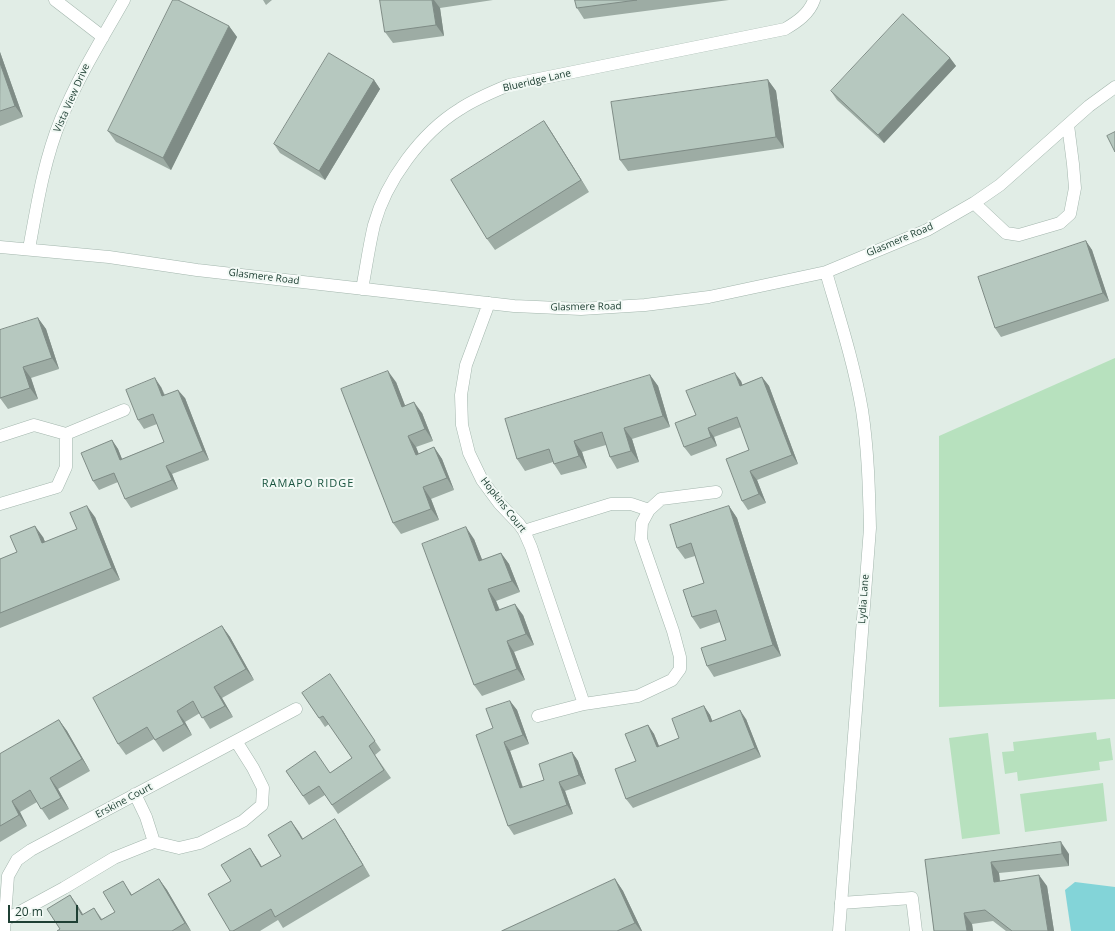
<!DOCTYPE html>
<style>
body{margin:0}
#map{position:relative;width:1115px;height:931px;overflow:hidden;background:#e1ede6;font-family:"Open Sans",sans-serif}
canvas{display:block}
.scale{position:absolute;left:8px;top:905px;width:70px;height:18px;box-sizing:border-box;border:2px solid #1f4034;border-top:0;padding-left:5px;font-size:12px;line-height:14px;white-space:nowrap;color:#1f4034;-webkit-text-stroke:3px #f2f9f5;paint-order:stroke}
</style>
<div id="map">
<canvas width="1115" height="931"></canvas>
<div class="scale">20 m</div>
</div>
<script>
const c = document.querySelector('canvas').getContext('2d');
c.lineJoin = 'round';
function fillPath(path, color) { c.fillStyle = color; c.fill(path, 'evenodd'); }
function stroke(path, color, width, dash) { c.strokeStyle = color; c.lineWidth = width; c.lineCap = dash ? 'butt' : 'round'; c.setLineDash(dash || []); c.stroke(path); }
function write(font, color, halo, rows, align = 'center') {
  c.font = font + ' "Open Sans",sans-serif'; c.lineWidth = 4; c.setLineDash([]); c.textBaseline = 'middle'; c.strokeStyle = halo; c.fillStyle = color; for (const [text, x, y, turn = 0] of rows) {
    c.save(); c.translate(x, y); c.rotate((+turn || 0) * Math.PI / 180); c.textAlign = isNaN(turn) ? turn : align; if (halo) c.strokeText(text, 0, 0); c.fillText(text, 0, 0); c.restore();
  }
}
const green = new Path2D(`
 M1115,358v341l-176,8v-271z
 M1096,732l1,8 13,-2 3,22 -14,2 1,8 -82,11 -1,-9 -12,2 -3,-22 12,-1 -1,-9z
 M988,733l12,101 -38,5 -13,-101z
 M1103,783l4,38 -82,11 -5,-38z`);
const water = new Path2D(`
 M1075,882l40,5v44h-44l-6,-41z`);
const service = new Path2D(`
 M841,903l71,-5 4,33`);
const minor = new Path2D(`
 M55,0l48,37
 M974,203l32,30 13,2 41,-12 10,-9 5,-26 -2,-24 -5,-39
 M0,247l109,10 88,13 317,36 67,3 64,-4 64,-8 117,-25 101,-42 47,-27 26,-18 89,-79 26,-19
 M29,249c8,-44 15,-89 32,-130 17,-42 41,-80 63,-119
 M826,272c13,45 28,91 36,138 6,39 7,78 8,118l-31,403
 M362,289c4,-21 7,-43 12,-64 12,-44 47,-92 86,-116 15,-10 32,-17 49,-24l276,-56c12,-7 24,-15 29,-29
 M489,303l-23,62 -5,30 1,30 7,28 13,27 17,23 20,21 5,7 7,16 53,157
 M66,434l58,-24
 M0,436l34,-11 32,9v33l-9,20 -57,17
 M524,531l87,-27h20l18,6
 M538,716l46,-12 54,-8 34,-16 8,-11v-12l-7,-26 -32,-92 1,-16 7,-13 12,-11 55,-7
 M135,794l11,23 8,25
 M5,920l59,-32 50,-30 40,-16 25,6 21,-5 43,-22 19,-16 1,-17 -10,-20 -17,-27
 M4,931l4,-55 9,-16 14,-10 265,-141`);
const wall = new Path2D(`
 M263,0h9l-6,5z
 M380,0h113l-53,8 4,28 -51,7 -8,-11z
 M575,0h154l-145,19 -7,-11z
 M229,26l8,11 -66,133 -55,-28 -8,-11z
 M0,52l23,65 -23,9z
 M950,58l6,8 -72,77 -47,-43 -6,-9z
 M374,80l6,9 -55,91 -45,-27 -6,-9z
 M768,80l8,11 8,57 -156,23 -8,-11z
 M544,121l8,12 37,59 -94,58 -8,-11z
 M1086,241l6,9 17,51 -108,36 -6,-9z
 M38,318l8,11 13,40 -28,9 7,21 -30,10 -8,-11z
 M650,375l8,11 12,41 -38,12 7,23 -22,7 -7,-12 -4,-12 -24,7 5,16 -26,7 -7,-11 -1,-2 -28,9 -8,-12z
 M762,377l7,9 29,78 -41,16 9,23 -18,7 -6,-9 7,-51 -8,-23 -27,10 3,9 -26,10 -7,-9 12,-32 45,-34 1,4z
 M396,382l9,24 17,7 11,28 -17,6 3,7 15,-7 8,12 12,31 -23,9 8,21 -38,14 -8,-11z
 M161,387l4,8 20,3 24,62 -37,14 6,15 -47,19 -6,-9 -7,-17 -19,8 -6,-9 19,-41 6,9 4,10 42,-17 -7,-18 -13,5 -6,-9z
 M729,506l8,12 44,138 -67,21 -7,-11 19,-26 -6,-18 -20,7 -8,-12 12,-34 -9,-27 -10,3 -8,-11z
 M95,517l25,63 -120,48v-69l17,-7 26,-15 2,5 32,-13z
 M474,539l8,21 19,-7 8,11 11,28 -24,9 4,9 23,5 11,30 -20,7 11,28 -43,16 -8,-11z
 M222,626l8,11 24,43 -32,18 11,19 -23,12 -10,-16 -15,9 7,13 -29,17 -9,-13 -28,16 -8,-11z
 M336,683l45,67 -6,5 16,23 -53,36 -13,-19 -16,10 -23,-34 44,2 22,-15 -23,-34 -4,3 -23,-34z
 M510,701l7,9 12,34 -19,7 13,36 21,-7 28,-28 6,9 8,23 -21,7 8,23 -59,21 -6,-9 -15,-98z
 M704,706l6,9 2,6 34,-2 15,38 -128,51 -7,-9 10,-38 12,-36 6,9 5,12 20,-8z
 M59,720l8,11 23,40 -32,18 11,20 -20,11 -12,-18 -17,10 7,14 -27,16v-88z
 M291,821l12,18 40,-8 27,45 -87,52 -5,-8 -18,11h-30l1,-50 19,-33 12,19 19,-11z
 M1069,854v12l-70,7 1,8 47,5 7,45h-48l-13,-10 -21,3 1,7h-39l-9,-71z
 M159,879l8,11 24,41h-134l3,-2 10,-34 13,20 11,-7 8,11 13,-7 15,-20 2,3z
 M615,879l8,12 19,40h-140z`);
const shadedWall = new Path2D(`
 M432,0h2l6,8 4,28 -8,-11z
 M229,26l8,11 -66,133 -8,-12z
 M0,52l23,65 -8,-11 -15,-43z
 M950,58l6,8 -72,77 -6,-8z
 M374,80l6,9 -55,91 -6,-9z
 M768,80l8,11 8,57 -8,-11z
 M544,121l8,12 37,59 -8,-12z
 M1086,241l6,9 17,51 -6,-8z
 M38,318l8,11 13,40 -7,-11z
 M23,367l8,11 7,21 -8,-11z
 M388,371l8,11 14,36 -8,-11z
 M735,373l6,8 5,13 -6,-8z
 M650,375l8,11 12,41 -7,-11z
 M762,377l7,9 29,78 -6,-9z
 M155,378l6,9 7,18 -6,-9z
 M178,390l7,8 24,62 -6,-9z
 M414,402l8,11 11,28 -8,-12z
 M624,428l8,11 7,23 -8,-11z
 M708,428l6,9 3,9 -6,-9z
 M408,436l8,11 7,19 -7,-11z
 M112,440l6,9 8,20 -6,-9z
 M574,441l8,11 5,16 -8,-12z
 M434,447l8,12 12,31 -7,-12z
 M166,466l6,8 6,15 -6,-9z
 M750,471l7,9 9,23 -7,-9z
 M423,487l8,12 8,21 -8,-11z
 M87,506l8,11 25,63 -8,-12z
 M729,506l8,12 44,138 -8,-11z
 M35,526l8,11 7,17 -8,-11z
 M466,527l8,12 13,33 -8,-11z
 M501,553l8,11 11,28 -8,-11z
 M488,589l8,12 8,21 -8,-11z
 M515,604l8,11 11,30 -8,-11z
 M222,626l8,11 24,43 -8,-11z
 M507,641l7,11 11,28 -8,-11z
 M214,687l8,11 11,19 -8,-11z
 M510,701l7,9 12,34 -6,-9z
 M704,706l6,9 6,15 -6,-8z
 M740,710l6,9 15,38 -6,-9z
 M177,711l8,11 7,13 -8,-11z
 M59,720l8,11 23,40 -8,-12z
 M648,725l6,9 9,22 -6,-9z
 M504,742l6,9 16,46 -6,-9z
 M572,752l6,9 8,23 -7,-9z
 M50,778l8,11 11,20 -8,-11z
 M559,782l6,9 8,23 -6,-9z
 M12,801l8,11 7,14 -8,-11z
 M335,819l8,12 27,45 -7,-11z
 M291,821l8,11 11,19 -8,-12z
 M1061,842l8,12v12l-7,-12z
 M250,848l8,12 11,19 -8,-12z
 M991,862l8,11 2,20 -7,-11z
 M1039,875l8,11 7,45h-6z
 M159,879l8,11 24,41 -6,-8z
 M615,879l8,12 19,40h-1l-6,-8z
 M123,881l7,11 9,15 -8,-12z
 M70,895l8,11 12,20 -8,-11z
 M964,913l8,11 1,7h-6z`);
const building = new Path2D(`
 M173,0h5l51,26 -66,132 -55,-27z
 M380,0h52l4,25 -51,7z
 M575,0h62l-60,8z
 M903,14l47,44 -72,77 -47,-44z
 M329,53l45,27 -55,91 -45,-27z
 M0,63l15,43 -15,5z
 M768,80l8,57 -156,23 -9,-58z
 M544,121l37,59 -94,59 -36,-59z
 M1115,132v20l-8,-16z
 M1086,241l17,52 -108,35 -17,-51z
 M38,318l14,40 -29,9 7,21 -30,10v-68z
 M388,371l14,36 12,-5 11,27 -17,7 8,19 18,-8 13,31 -24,9 8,22 -38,14 -52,-134z
 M735,373l5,13 22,-9 30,78 -42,16 9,23 -17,7 -16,-42 23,-9 -12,-33 -29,11 3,9 -27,10 -9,-24 21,-8 -10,-24z
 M650,375l13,41 -39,12 7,23 -21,6 -8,-25 -28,9 5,15 -25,8 -5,-15 -32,10 -12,-40z
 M155,378l7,18 16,-6 25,61 -37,15 6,14 -47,19 -11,-26 -21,8 -12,-28 31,-13 8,20 44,-18 -11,-28 -15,6 -12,-30z
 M87,506l25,62 -112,45v-54l17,-7 -7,-16 25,-10 7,17 35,-14 -7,-16z
 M729,506l44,139 -66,21 -6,-18 25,-8 -10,-30 -24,7 -9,-27 21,-7 -13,-40 -14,5 -7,-23z
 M466,527l13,34 22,-8 11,28 -24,8 8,22 19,-7 11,30 -19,7 10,28 -43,16 -52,-141z
 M222,626l24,43 -32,18 11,19 -23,12 -9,-17 -16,10 7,13 -29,16 -8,-13 -29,17 -25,-46z
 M330,674l45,67 -6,5 15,24 -52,35 -13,-19 -16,10 -17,-25 29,-20 15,22 22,-15 -29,-42 -4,2 -17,-25z
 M510,701l13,34 -19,7 16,46 24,-8 -5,-16 33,-12 7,23 -20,7 8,23 -59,21 -32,-91 17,-7 -7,-19z
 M704,706l6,16 30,-12 15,38 -129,51 -11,-30 21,-8 -11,-27 23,-9 9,22 22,-9 -7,-19z
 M59,720l23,39 -32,19 11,20 -20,11 -11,-19 -18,11 7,14 -19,11v-72z
 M335,819l28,46 -88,52 -4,-8 -38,22h-3l-22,-37 23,-13 -10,-16 29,-17 11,19 20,-11 -13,-21 23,-14 11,18z
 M1061,842l1,12 -71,8 3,20 45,-7 9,56h-36l-27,-21 -21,3 3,18h-33l-9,-71z
 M159,879l26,44 -13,8h-115l3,-2 -13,-20 23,-14 12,20 12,-7 7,12 14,-8 -12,-20 20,-11 8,14z
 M615,879l20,44 -18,8h-115z`);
const streetNames = [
 ["Blueridge Lane",537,81,-13],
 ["Vista View Drive",72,98,-66],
 ["Glasmere Road",900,240,-23],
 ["Glasmere Road",264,277,7],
 ["Glasmere Road",586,307,-1],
 ["Hopkins Court",503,505,52],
 ["Lydia Lane",864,599,-86],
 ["Erskine Court",124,801,-28]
];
const neighbourhoodNames = [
 ["RAMAPO RIDGE",308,484]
];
fillPath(green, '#b7e1be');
fillPath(water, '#83d4d8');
stroke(service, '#a3b6ad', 13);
stroke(minor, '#a3b6ad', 13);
stroke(service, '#fff', 12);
stroke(minor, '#fff', 12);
fillPath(wall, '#9daca4');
fillPath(shadedWall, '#7f8c86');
fillPath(building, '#b6c8bf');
stroke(building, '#7f8c86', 1);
write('10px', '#1f4034', '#f2f9f5', streetNames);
c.letterSpacing = '1px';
write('11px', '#19543f', '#f2f9f5', neighbourhoodNames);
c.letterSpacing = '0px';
</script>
